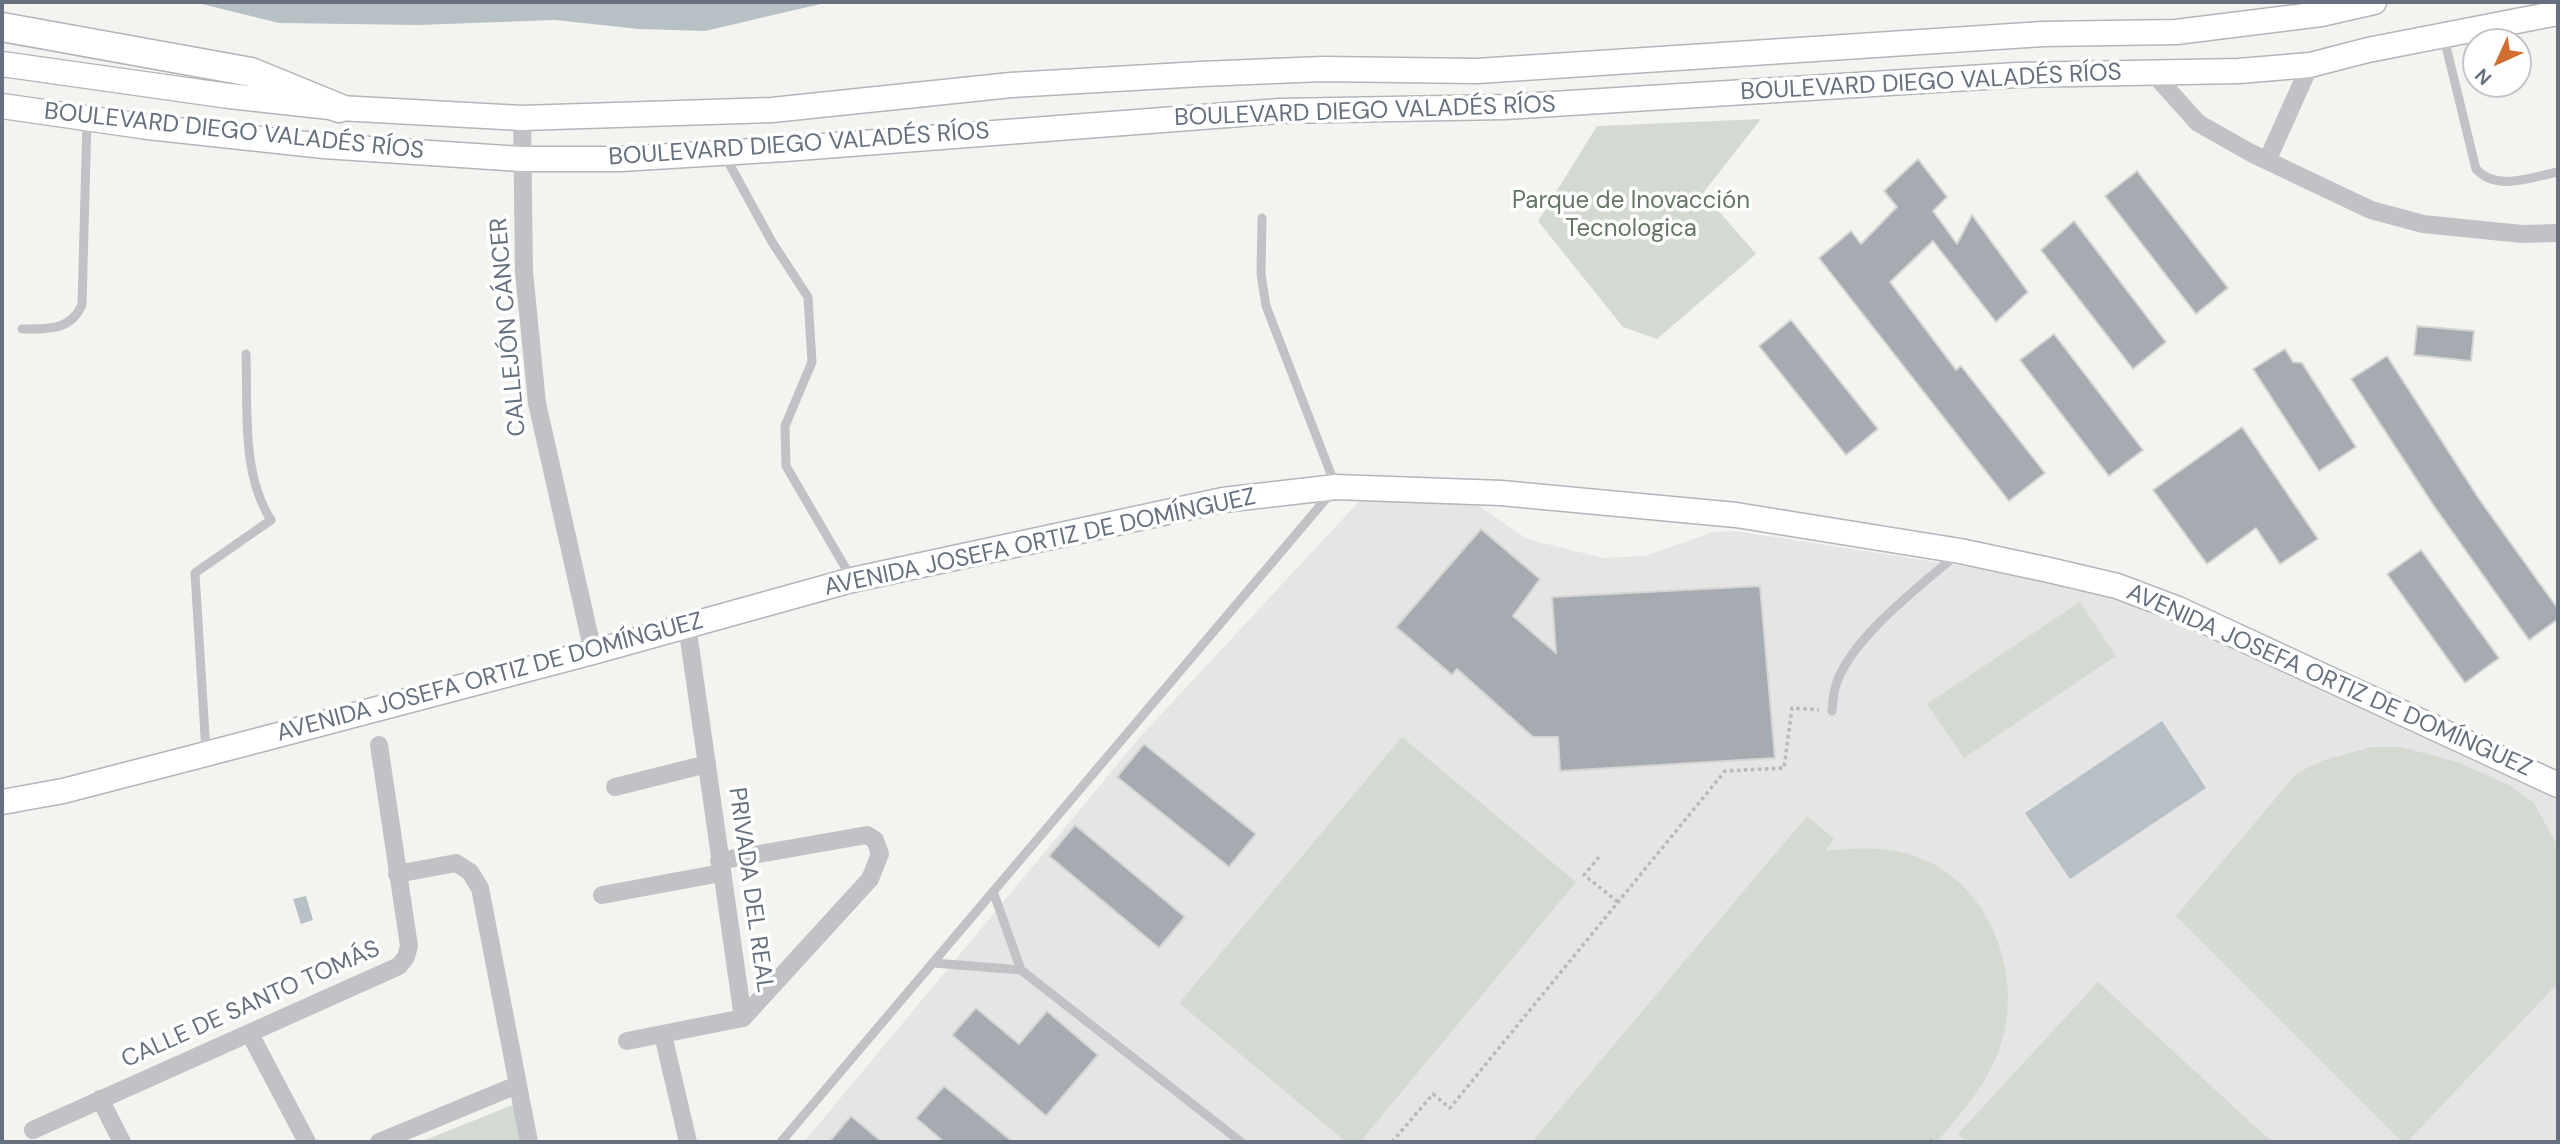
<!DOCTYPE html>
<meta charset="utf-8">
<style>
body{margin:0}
#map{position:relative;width:2560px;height:1144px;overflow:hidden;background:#f3f4f0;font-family:"DM Sans",sans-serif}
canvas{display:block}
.frame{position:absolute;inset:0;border:4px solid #66707e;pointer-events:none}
.north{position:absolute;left:2462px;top:28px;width:70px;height:70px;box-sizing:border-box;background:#fff;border:2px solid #c2c6cb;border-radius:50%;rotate:225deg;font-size:19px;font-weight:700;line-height:28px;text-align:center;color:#66707e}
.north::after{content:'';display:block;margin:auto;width:24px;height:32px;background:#d06d33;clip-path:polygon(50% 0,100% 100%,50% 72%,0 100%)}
</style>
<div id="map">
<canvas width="2560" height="1144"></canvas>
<div class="frame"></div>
<div class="north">N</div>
</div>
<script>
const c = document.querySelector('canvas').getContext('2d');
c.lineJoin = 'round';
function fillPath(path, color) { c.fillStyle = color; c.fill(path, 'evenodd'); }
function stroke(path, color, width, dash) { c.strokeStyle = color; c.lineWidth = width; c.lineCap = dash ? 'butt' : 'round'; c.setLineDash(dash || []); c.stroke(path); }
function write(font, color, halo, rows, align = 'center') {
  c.font = font + ' "DM Sans",sans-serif'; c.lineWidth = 7; c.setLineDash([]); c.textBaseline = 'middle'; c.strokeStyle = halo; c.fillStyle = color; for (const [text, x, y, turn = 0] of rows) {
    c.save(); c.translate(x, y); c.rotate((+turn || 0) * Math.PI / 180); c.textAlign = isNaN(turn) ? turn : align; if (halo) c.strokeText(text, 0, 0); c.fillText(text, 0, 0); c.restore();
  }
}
const built = new Path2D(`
 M1365,495l107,6 55,38 76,19 42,-2 68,-24 22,-1 318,49 75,24 221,95 209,98v345h-1754l337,-406z`);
const green = new Path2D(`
 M1761,119l-58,74 53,61 -99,85 -34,-12 -85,-106 59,-95z
 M2080,602l36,54 -152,102 -37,-54z
 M1402,737l174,145 -216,260h-14l-167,-139z
 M2372,747h29l56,15 54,24 23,17 24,44v136l-151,159h-5l-226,-226 121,-143 27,-13z
 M1807,816l27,23 -9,12c32,-3 59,-5 90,5 76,26 111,122 84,194 -13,36 -38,63 -62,92h-405z
 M2098,982l174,160h-305l-9,-8z
 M515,1104l7,38h-102z`);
const water = new Path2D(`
 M194,2h635l-124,29 -66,-2 -84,-9 -137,5 -139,-2z
 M2162,721l44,67 -136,91 -45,-66z
 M306,896l7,24 -12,4 -8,-25z`);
const building = new Path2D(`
 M1918,159l29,38 -14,14 24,33 15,-29 56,77 -32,30 -63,-81 -43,41 66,88 5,-4 84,107 -36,28 -190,-243 32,-27 10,13 36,-37 -13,-16z
 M2137,171l91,117 -32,26 -91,-118z
 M2074,221l92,121 -33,27 -92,-119z
 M1791,320l87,109 -32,26 -87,-109z
 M2417,326l57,5 -3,30 -57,-6z
 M2054,334l89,116 -34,26 -89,-116z
 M2285,349l8,13 9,1 54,84 -37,24 -66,-102z
 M2387,356l92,143 79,110v10l-29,21 -95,-134 -83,-127z
 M2242,427l76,112 -38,25 -24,-36 -49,36 -54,-74z
 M1481,529l59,50 -27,37 43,37 -4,-56 208,-11 15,172 -215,13 -2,-34h-25l-76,-68 -5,6 -56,-48z
 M2421,550l78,108 -34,25 -78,-109z
 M1144,744l112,90 -27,33 -112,-90z
 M1075,825l110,92 -26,31 -110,-92z
 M976,1008l43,36 28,-33 51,44 -52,61 -94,-81z
 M944,1086l69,56h-69l-28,-24z
 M851,1116l31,26h-53z`);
const path = new Path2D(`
 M1599,857l-15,18 34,27
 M1392,1142l41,-48 17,14 275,-337 59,-3 8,-60 27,2
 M1930,1142l3,-4`);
const lane = new Path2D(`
 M2444,38l32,131c21,23 55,8 82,3
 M725,156l47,86 36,55 4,65 -27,64 1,40 66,113
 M22,329c26,0 48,2 60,-24l5,-185
 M1832,711c1,-8 1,-18 4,-26 14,-46 84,-99 120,-130
 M206,752l-11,-179 76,-53c-30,-47 -23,-112 -25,-166
 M993,891l28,79 220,172
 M934,963l87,7
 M781,1142l555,-655 -70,-181 -5,-32 1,-56`);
const street = new Path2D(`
 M2153,73l45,50 53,30 120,57 52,14 99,10 36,-1
 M522,118l2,154 13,131 56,249
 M2267,161l43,-96
 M687,625l56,393
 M615,787l92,-23
 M719,861l148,-26 8,5 5,14 -10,25 -127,139
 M397,874l59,-11 14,9 10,16 49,254
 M602,895l119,-22
 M250,1034l57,108
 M663,1035l25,107
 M627,1041l116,-23
 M100,1099l22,43
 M33,1130l366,-164 7,-9 3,-11 -30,-201
 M379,1142l138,-57`);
const secondary = new Path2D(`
 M2,64l227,32 110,12 183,10 250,-8 239,-25 190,-11 121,-5 155,2 566,-37 133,-2 145,-18 53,-12
 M2,106l146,21 176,19 197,13h100l164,-10 495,-38 225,-4 512,-32 222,-4 71,-6 58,-15 190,-37
 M2,802l61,-11 143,-37 387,-102 259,-72 371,-80 113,-13 165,6 235,22 224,36 89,19 68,16 61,23 380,176`);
const primary = new Path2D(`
 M2,27l249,45 88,36`);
const streetNames = [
 ["BOULEVARD DIEGO VALADÉS RÍOS",1931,83,-3],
 ["BOULEVARD DIEGO VALADÉS RÍOS",1365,112,-2],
 ["BOULEVARD DIEGO VALADÉS RÍOS",234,132,6],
 ["BOULEVARD DIEGO VALADÉS RÍOS",799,145,-4],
 ["CALLEJÓN CÁNCER",509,327,-95],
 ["AVENIDA JOSEFA ORTIZ DE DOMÍNGUEZ",1040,543,-12],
 ["AVENIDA JOSEFA ORTIZ DE DOMÍNGUEZ",490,678,-15],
 ["AVENIDA JOSEFA ORTIZ DE DOMÍNGUEZ",2329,681,24],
 ["PRIVADA DEL REAL",750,890,82],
 ["CALLE DE SANTO TOMÁS",251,1005,-24]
];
const parkNames = [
 ["Parque de Inovacción",1631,202],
 ["Tecnologica",1631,230]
];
fillPath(built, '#e4e5e4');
fillPath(green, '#d4dad2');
fillPath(water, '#b7c0c5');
fillPath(building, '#a6abb2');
stroke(building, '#d5d5d3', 2);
stroke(secondary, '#b2b5ba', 27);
stroke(primary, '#b1b4b8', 31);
stroke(path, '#b7b9bc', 3.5, [3.5, 3.5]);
stroke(lane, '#c0c2c5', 9);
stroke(street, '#c0c2c5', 18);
stroke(secondary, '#fff', 24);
stroke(primary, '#fff', 28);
write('24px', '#66707e', '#fff', streetNames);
write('24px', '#657664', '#fff', parkNames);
</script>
